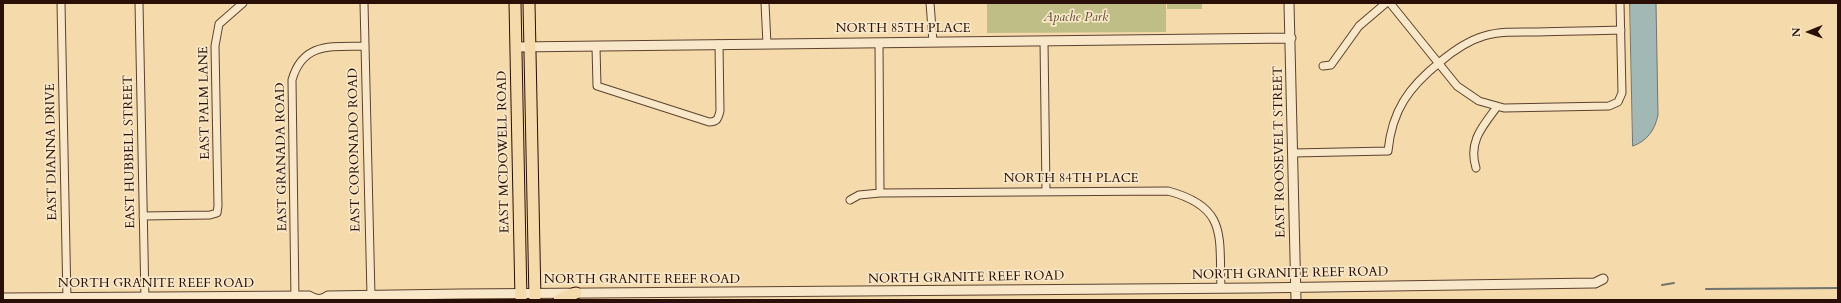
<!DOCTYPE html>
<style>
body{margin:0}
#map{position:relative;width:1841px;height:303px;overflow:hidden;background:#f5daab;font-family:Cardo,serif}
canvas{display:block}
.frame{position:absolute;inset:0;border:4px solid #290f05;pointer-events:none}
.north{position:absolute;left:1789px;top:12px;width:40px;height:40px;-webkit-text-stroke:3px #f8e7c8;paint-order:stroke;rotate:269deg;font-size:11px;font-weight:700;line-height:16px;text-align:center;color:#290f05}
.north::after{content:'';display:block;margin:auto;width:14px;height:18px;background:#290f05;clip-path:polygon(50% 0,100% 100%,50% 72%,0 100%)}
</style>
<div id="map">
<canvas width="1841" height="303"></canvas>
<div class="frame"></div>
<div class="north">N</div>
</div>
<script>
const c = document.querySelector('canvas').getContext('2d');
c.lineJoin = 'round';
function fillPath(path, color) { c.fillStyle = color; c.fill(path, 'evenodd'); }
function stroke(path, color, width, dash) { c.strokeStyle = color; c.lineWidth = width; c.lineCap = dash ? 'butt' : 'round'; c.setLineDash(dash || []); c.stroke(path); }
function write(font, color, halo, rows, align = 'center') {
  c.font = font + ' Cardo,serif'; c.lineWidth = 3.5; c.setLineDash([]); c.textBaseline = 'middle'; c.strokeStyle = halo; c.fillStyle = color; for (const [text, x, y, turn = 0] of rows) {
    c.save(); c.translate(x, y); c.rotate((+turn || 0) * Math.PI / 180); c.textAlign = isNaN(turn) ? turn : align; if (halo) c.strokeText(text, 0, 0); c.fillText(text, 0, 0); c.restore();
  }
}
const green = new Path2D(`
 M987,3h179v29l-179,1z
 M1167,3h35v6h-35z`);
const water = new Path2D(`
 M1630,3h26l2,112c-3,15 -11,26 -25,31z`);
const stream = new Path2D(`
 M1662,285l12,-2
 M1706,289l132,-1`);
const minor = new Path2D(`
 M61,3l6,297
 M139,3l6,297
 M364,3l7,293
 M765,3l2,41
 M930,3l3,39
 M1390,3l67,83 22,15 25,7 105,-2 9,-4 4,-9 -2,-90
 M1044,41l2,150
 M879,43l1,150
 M596,47l1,39 112,36c8,0 9,-3 11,-11l-1,-67
 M1323,66l8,-1 28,-39 27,-23
 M1293,153l95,-2c4,-41 21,-64 52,-89 13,-11 27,-21 44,-26 17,-5 36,-4 54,-4 28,-1 55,-1 83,-2
 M1476,168c-8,-26 6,-41 21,-61
 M850,200l9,-5 21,-2 288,-2c60,16 51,45 53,97
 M143,216l67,-1 7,-2 1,-7 -3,-160 4,-22 24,-21
 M295,300l-3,-220c11,-39 41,-33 73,-34`);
const tertiary = new Path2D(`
 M1289,3l7,297
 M516,47l775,-9
 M3,298l306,-2c6,4 13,5 19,0l132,-2 796,-6 339,-5 8,-4`);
const primary = new Path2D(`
 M515,3l6,297
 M529,3l6,297
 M559,300l5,-3 12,-4`);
const parkNames = [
 ["Apache Park",1076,18]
];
const streetNames = [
 ["NORTH 85TH PLACE",903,29],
 ["EAST PALM LANE",205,103,-91],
 ["EAST CORONADO ROAD",355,150,-91],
 ["EAST DIANNA DRIVE",52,152,-91],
 ["EAST HUBBELL STREET",130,152,-91],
 ["EAST MCDOWELL ROAD",504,152,-91],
 ["EAST ROOSEVELT STREET",1280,152,-91],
 ["EAST GRANADA ROAD",282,157,-91],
 ["NORTH 84TH PLACE",1071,179],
 ["NORTH GRANITE REEF ROAD",1290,274,-1],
 ["NORTH GRANITE REEF ROAD",966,278,-1],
 ["NORTH GRANITE REEF ROAD",642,280],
 ["NORTH GRANITE REEF ROAD",156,284]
];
fillPath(green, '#bfbe87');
fillPath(water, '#a2b8b5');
stroke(water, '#72746f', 1);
stroke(stream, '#72746f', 2);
stroke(minor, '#5c422e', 9);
stroke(tertiary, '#5c422e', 11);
stroke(primary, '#290f05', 13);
stroke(minor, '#f8e7c8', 7);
stroke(tertiary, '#f8e7c8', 9);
stroke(primary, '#f5daab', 11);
write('italic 13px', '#5e4c32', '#f8e7c8', parkNames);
write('13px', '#290f05', '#f8e7c8', streetNames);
</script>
